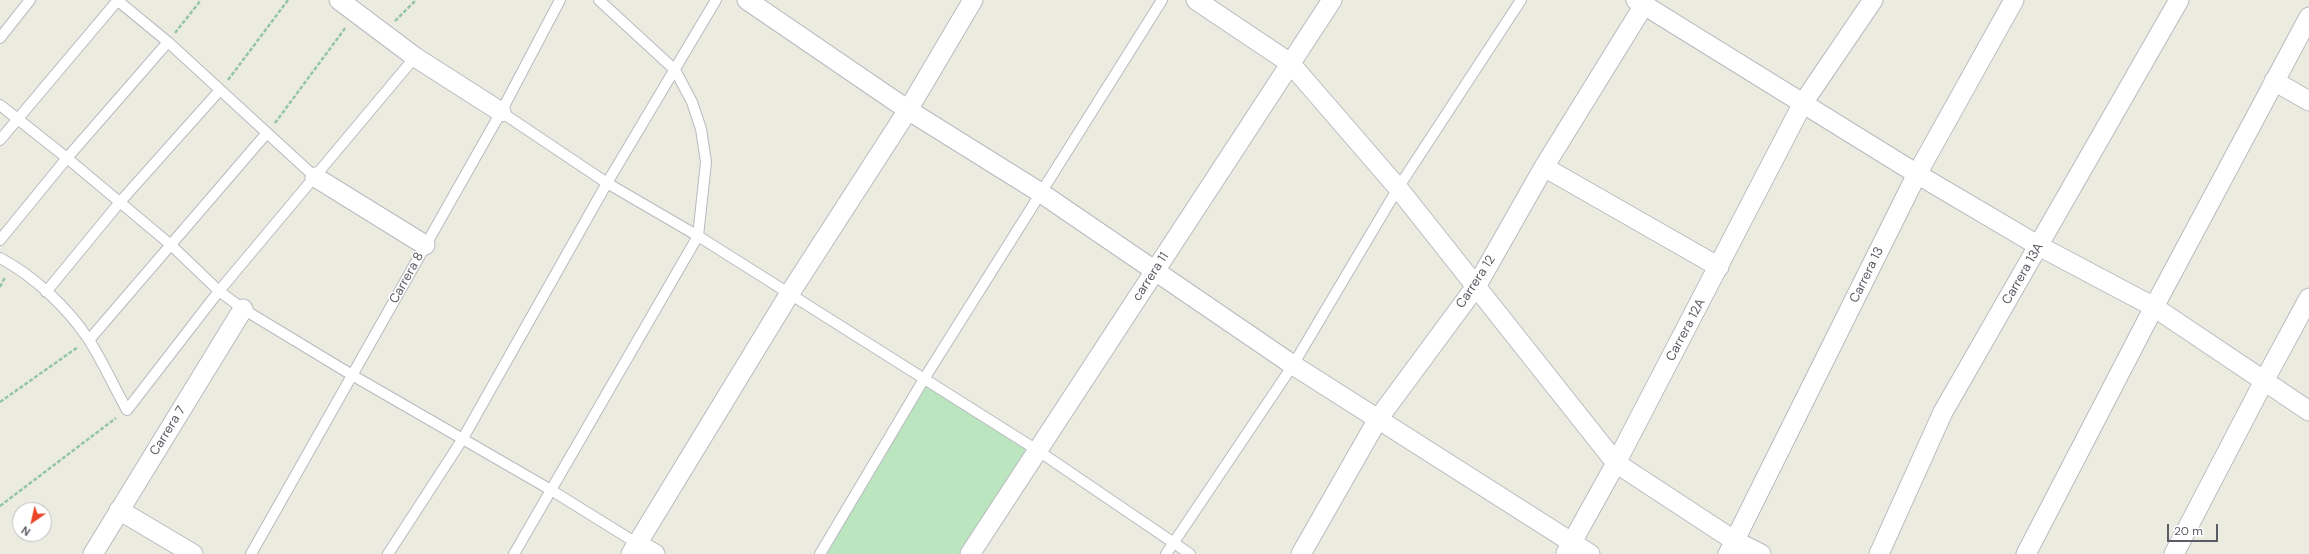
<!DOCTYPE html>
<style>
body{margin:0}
#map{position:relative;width:2309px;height:554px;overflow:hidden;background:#ecebe0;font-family:"DM Sans",sans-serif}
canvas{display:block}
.north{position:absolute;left:12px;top:502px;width:40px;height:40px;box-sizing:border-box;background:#fff;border:1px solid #bdbec0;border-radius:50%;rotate:214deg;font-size:11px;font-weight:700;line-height:16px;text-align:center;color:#595c62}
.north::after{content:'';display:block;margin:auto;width:14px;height:18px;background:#ec4426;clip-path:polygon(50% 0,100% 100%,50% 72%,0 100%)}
.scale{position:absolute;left:2167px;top:524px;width:51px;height:18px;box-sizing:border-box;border:2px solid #595c62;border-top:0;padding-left:5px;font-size:12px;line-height:14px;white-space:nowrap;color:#595c62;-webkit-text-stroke:3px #fff;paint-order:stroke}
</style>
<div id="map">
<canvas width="2309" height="554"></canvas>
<div class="north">N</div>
<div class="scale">20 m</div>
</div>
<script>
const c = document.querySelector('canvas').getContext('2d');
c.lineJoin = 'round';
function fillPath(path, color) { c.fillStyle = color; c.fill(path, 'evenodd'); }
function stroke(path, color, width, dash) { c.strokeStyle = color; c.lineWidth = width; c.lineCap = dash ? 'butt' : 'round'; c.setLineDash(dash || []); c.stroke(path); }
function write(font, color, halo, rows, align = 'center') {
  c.font = font + ' "DM Sans",sans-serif'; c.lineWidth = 3; c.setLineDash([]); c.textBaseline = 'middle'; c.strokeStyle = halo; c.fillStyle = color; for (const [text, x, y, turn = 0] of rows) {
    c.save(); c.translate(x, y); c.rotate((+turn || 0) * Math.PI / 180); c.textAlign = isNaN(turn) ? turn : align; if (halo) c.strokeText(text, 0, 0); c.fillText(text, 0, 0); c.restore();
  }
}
const green = new Path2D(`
 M926,386l105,67 -65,101h-141z`);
const path = new Path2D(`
 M395,21l21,-21
 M175,33l26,-33
 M228,80l60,-80
 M275,123l71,-96
 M0,287l5,-10
 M0,402l78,-55
 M0,506l116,-88`);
const lane = new Path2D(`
 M117,0l51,42 147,135
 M0,38l30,-38
 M0,105l67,53 104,87 48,46 24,18 109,66 199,115 87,54
 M501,112l106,71 91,53 339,214 153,104
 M0,140l118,-140
 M0,240l67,-82 101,-116
 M0,258c34,18 68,50 89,82 14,22 25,47 38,70l92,-119 196,-234
 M46,292l74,-90 100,-112
 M89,340l177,-206
 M251,554l250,-442 59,-112
 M388,554l74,-114 145,-257 109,-183
 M514,554l184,-318 8,-74 -5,-33 -9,-27 -17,-32 -76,-70
 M820,554l104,-175 238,-379
 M1166,554l127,-189 105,-177 123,-188`);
const street = new Path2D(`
 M339,0l76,57 86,55
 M747,0l161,110 133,83 252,172 297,189
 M1196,0l94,63 108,125 218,275 119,78 26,13
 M1636,0l281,174 122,72 115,61 155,104
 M2274,81l35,20
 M1544,167l175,100
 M315,177l110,68
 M119,510l74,44
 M638,544l17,10
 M1566,553l50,-90 187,-360 70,-103
 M93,554l150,-245
 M631,554l159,-261 118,-183 65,-110
 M970,554l362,-554
 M1301,554l77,-135 99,-134 67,-118 100,-162
 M1728,554l189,-380 97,-174
 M1879,554l64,-142 236,-412
 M2026,554l128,-247 155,-290
 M2174,554l90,-173 45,-83`);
const streetNames = [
 ["Carrera 13A",2023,274,-60],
 ["Carrera 13",1867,275,-64],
 ["carrera 11",1151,277,-57],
 ["Carrera 8",407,278,-61],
 ["Carrera 12",1476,282,-57],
 ["Carrera 12A",1686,330,-62],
 ["Carrera 7",168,431,-58]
];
fillPath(green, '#bbe5be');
stroke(lane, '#b8bac0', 12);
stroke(street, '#b8bac0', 21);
stroke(path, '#94c6a6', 2.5, [4, 2]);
stroke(lane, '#fff', 10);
stroke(street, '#fff', 19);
write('13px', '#595c62', '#fff', streetNames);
</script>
